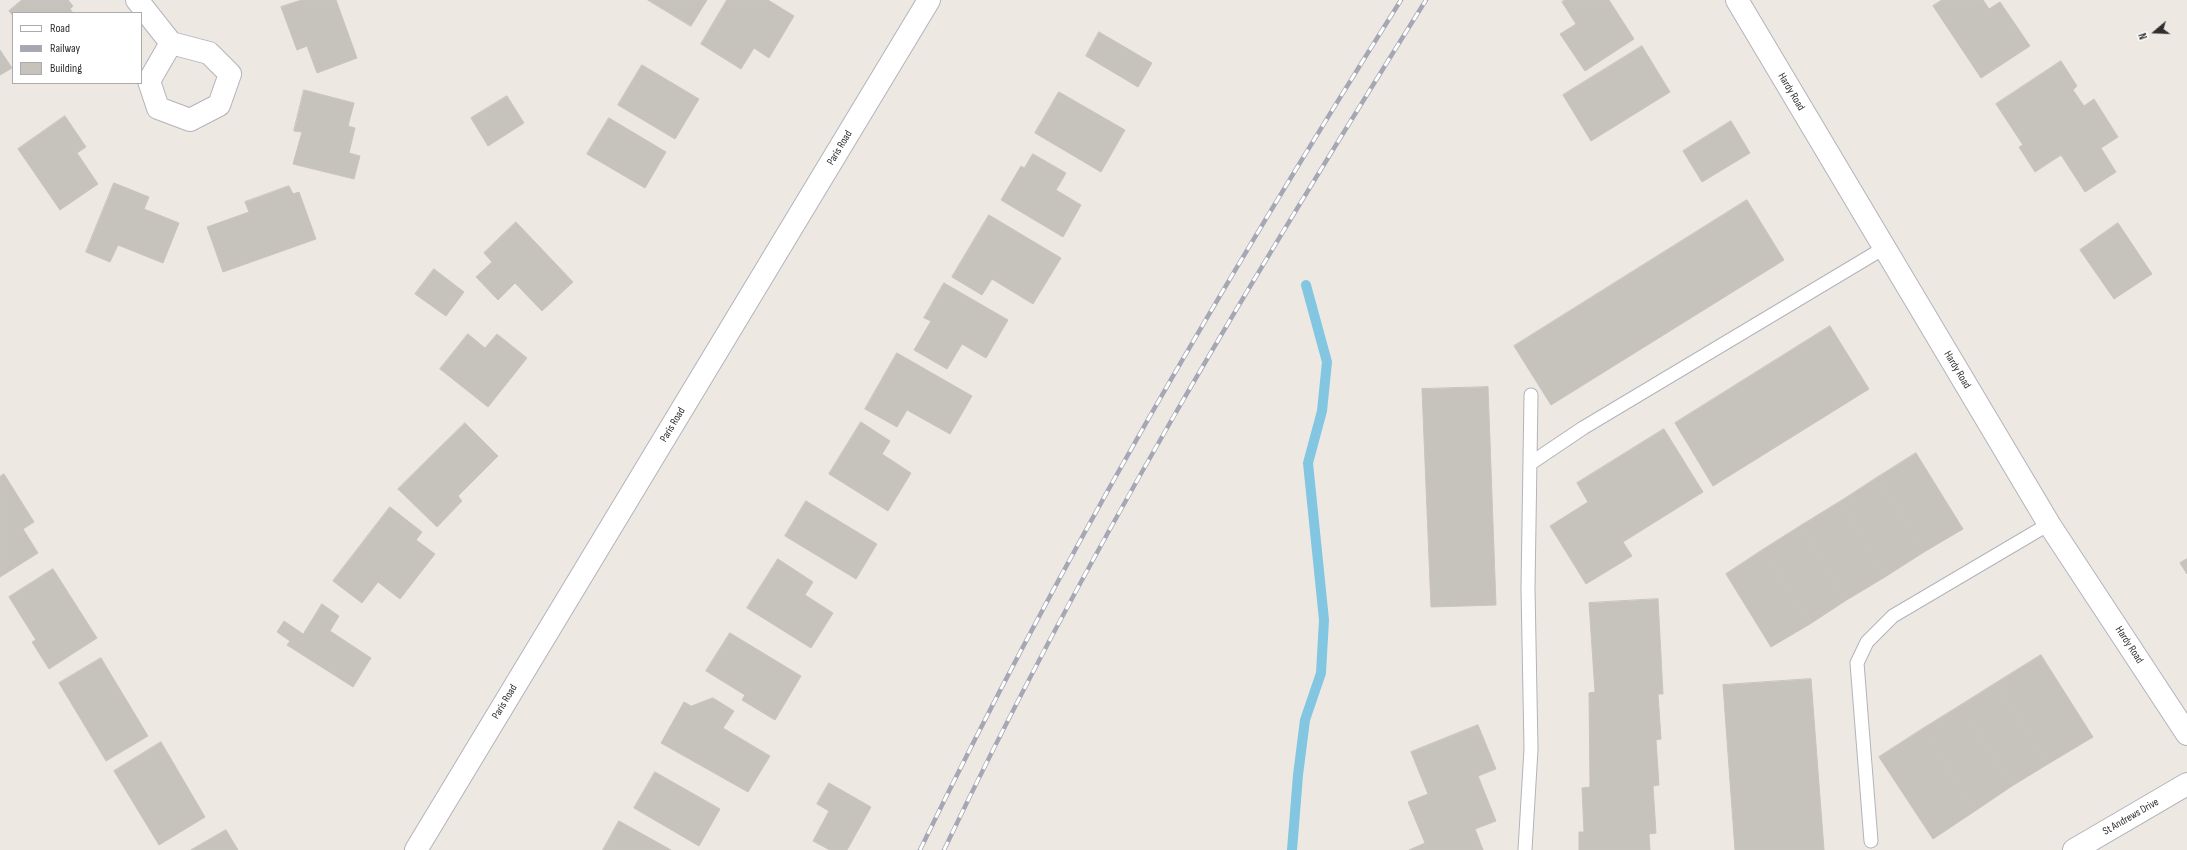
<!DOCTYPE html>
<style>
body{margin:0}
#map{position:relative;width:2187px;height:850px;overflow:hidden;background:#ede9e2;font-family:"Sofia Sans Condensed",sans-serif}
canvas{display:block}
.legend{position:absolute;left:12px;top:12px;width:130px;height:72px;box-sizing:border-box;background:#fff;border:1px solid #ababab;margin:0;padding:5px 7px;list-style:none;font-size:12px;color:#2e2e2e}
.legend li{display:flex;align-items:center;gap:8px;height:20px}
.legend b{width:20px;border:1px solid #ababab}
.north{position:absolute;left:2135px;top:12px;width:40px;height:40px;-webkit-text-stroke:3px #fff;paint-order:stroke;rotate:251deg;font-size:11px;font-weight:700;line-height:16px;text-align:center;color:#2e2e2e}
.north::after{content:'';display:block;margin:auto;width:14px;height:18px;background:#2e2e2e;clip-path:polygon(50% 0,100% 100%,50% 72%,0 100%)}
</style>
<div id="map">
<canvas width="2187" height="850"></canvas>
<ul class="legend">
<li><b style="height:5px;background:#fff"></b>Road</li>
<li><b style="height:5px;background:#a5a7b5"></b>Railway</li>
<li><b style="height:11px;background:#c6c3bd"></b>Building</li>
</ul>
<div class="north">N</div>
</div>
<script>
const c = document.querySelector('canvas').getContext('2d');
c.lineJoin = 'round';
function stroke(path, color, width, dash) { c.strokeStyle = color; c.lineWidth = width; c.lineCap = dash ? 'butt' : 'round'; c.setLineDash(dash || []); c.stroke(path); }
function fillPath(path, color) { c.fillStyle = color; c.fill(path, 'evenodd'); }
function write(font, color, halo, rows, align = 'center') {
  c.font = font + ' "Sofia Sans Condensed",sans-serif'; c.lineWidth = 3.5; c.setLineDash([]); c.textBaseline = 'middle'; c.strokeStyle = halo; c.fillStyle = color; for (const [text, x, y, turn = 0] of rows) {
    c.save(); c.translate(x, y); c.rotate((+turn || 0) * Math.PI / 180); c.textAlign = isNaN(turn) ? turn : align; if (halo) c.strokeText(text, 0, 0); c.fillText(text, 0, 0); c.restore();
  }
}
const stream = new Path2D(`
 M1292,850l6,-75 7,-55 16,-47 3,-53 -16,-157 14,-52 5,-49 -21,-77`);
const building = new Path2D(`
 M22,0h46l5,6 -3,3 3,4h-60v3l-4,-5z
 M302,0h34l21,58 -40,15 -10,-27 -10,4 -16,-43z
 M648,0h59l-16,26z
 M727,0h41l26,16 -25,42 -15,-10 -13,21 -40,-25z
 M1565,0h44l25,39 -49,32 -25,-37 16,-10 -14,-22z
 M1942,0h41l6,9 11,-7 30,44 -49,32 -48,-72z
 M1099,32l53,31 -14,24 -52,-31z
 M1642,46l28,46 -79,49 -28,-46z
 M0,50l12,18 -12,7z
 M2061,61l16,25 -4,4 11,16 10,-7 24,38 -17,11 15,24 -31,20 -24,-37 -26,17 -16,-25 4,-2 -27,-41z
 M642,65l57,34 -24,40 -57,-34z
 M304,90l50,13 -6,23 7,2 -6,25 11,3 -6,23 -61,-15 9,-32 -8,-1z
 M1059,92l66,38 -24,42 -66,-39z
 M507,96l17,27 -36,23 -17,-28z
 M65,116l21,31 -9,6 21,31 -38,26 -42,-61z
 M609,118l57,34 -21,36 -58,-34z
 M1731,121l19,32 -48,29 -19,-31z
 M1033,154l33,19 -10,17 25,15 -18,32 -62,-37 20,-34 3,2z
 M114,183l35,14 -5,12 35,14 -16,40 -45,-18 -8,17 -24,-10z
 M289,186l4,8 6,-2 17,47 -93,33 -16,-45 42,-15 -4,-10z
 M1747,200l37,60 -233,145 -37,-59z
 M989,215l72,43 -28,46 -41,-25 -10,16 -30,-18z
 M516,222l57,60 -31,29 -27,-28 -17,17 -22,-23 16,-15 -8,-9z
 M2118,223l34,51 -38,25 -34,-49z
 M434,269l30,23 -18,24 -31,-22z
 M944,283l64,37 -22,38 -24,-14 -15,25 -33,-19 17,-29 -7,-3z
 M1830,326l39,63 -156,97 -38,-63z
 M468,334l17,14 12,-14 30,24 -39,49 -48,-38z
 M897,353l75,43 -22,38 -43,-24 -10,17 -32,-18z
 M1488,387l8,218 -65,2 -9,-218z
 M861,422l29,19 -8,13 29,19 -23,38 -59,-37z
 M465,423l33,33 -40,40 4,5 -25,26 -39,-38z
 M1664,429l39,63 -80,50 9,14 -46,28 -36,-58 38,-24 -11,-19z
 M1916,453l47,76 -39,23 -46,-75z
 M4,474l30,48 -11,7 15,24 -38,24v-100z
 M1878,477l46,75 -39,25 -44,-76z
 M806,501l71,43 -21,35 -71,-43z
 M1841,501l44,76 -40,24 -43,-76z
 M390,507l32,25 -6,8 19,14 -35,45 -22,-17 -16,21 -29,-22z
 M1802,525l43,76 -35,23 -46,-75z
 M1764,549l46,75 -39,23 -45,-73z
 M778,559l35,23 -8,13 28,18 -22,35 -64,-40z
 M2187,559v15l-7,-11z
 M53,569l44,69 -48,31 -17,-27 4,-2 -27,-43z
 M1658,599l5,95h-5l3,45 -5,1 3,45 -6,1 3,47 -7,1 1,16h-71v-18h5l-2,-44 8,-1 -1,-94 6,-1 -6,-89z
 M322,604l17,12 -9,15 41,27 -18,29 -66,-42 3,-4 -13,-9 7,-11 19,13z
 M730,633l71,43 -26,44 -33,-20 3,-5 -39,-24z
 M2041,655l52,82 -45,27 -52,-81z
 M101,658l47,78 -42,25 -47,-78z
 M1811,679l13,171h-89l-12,-165z
 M1996,683l52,81 -36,22 -51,-81z
 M713,698l21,13 -11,17 47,28 -22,36 -87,-49 23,-41 7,4z
 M1961,705l51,81 -37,25 -51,-83z
 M1478,725l18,44 -18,7 18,45 -21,8 8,21h-74l16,-7 -17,-41 20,-8 -17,-42z
 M1924,728l51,83 -42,28 -54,-82z
 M161,742l44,75 -46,28 -45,-74z
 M655,772l65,37 -21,37 -65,-38z
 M829,783l42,24 -24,43h-17l-17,-9 16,-30 -12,-7z
 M619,821l52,29h-68z
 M226,830l12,20h-47z`);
const lane = new Path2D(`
 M1531,463l52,-35 301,-180
 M1871,841l-14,-178 10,-21 26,-26 156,-92
 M1525,850l6,-101 -3,-161 3,-193`);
const street = new Path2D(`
 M137,0l34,43 38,10 21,21 -11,31 -29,15 -32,-12 -9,-27 22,-38
 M2074,850l113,-66`);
const secondary = new Path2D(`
 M1737,0l312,524 138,210
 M416,850l513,-850`);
const rail = new Path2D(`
 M920,850c142,-293 307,-574 481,-850
 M944,850c140,-294 309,-574 482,-850`);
const streetNames = [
 ["Hardy Road",1791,92,59],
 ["Paris Road",840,148,-59],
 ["Hardy Road",1957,370,59],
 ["Paris Road",673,425,-59],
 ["Hardy Road",2129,645,57],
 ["Paris Road",505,702,-59],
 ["St Andrews Drive",2131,817,-30]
];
stroke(stream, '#82c6e2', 10);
fillPath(building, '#c6c3bd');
stroke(building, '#c9c4bc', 1);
stroke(lane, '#b2b3bc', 15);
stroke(street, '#b2b3bc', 24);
stroke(secondary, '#b2b3bc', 24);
stroke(lane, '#fff', 13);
stroke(street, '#fff', 22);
stroke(secondary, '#fff', 22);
stroke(rail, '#a5a7b5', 4.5);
stroke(rail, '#fff', 3, [9]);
write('11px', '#2e2e2e', '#fff', streetNames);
</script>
